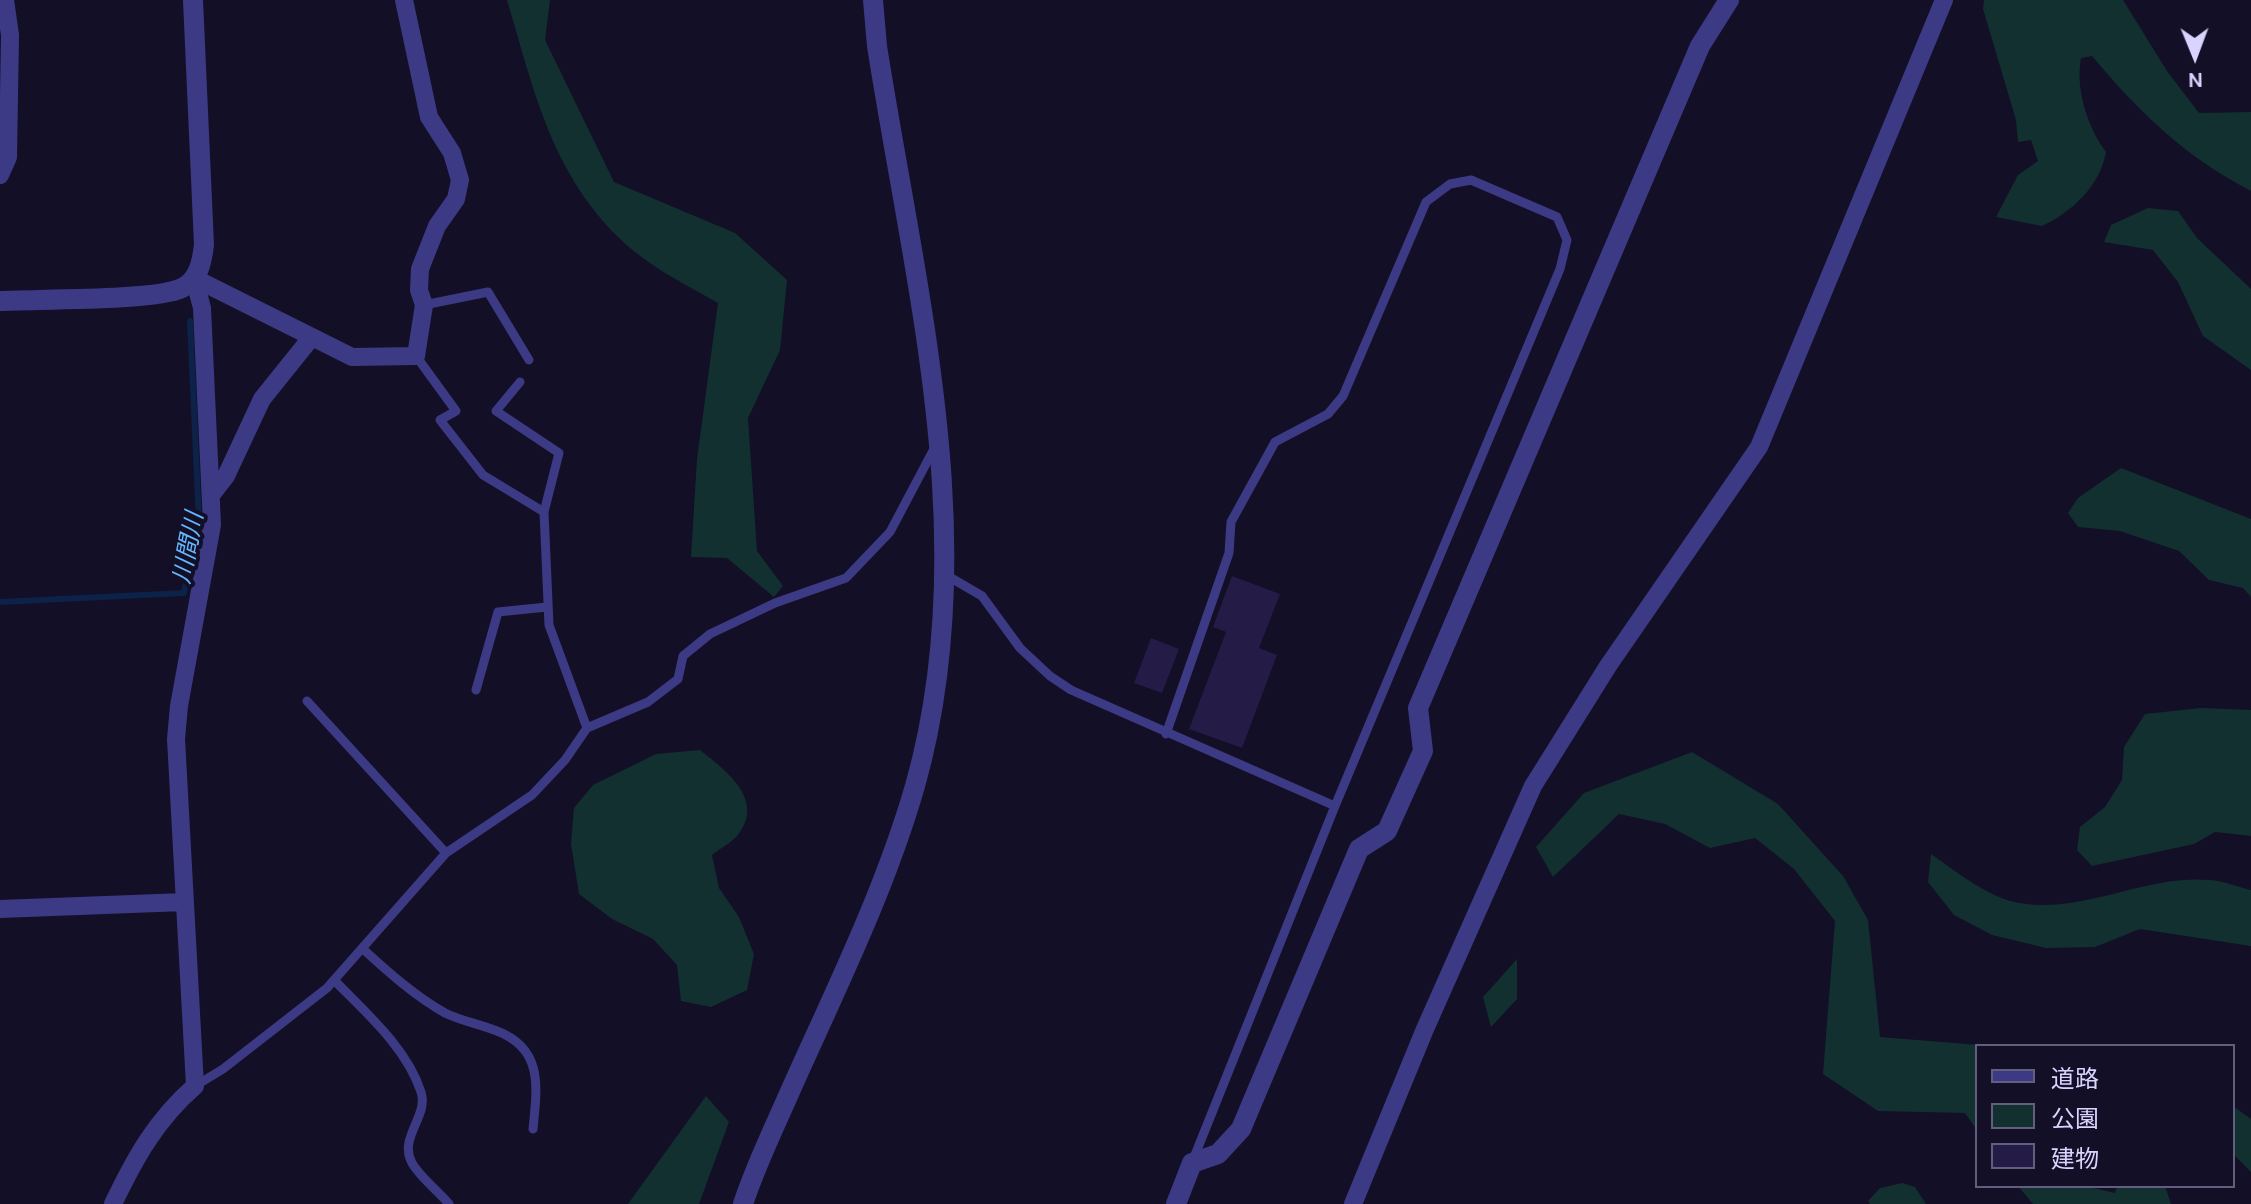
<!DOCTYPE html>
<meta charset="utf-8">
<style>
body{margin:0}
#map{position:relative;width:2251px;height:1204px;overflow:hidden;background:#130f26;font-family:Karla,"Noto Sans JP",sans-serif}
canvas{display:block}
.legend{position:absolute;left:1975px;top:1044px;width:260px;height:144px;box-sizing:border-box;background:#130f26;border:2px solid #625e7d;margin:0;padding:10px 14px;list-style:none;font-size:24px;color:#d9d4ff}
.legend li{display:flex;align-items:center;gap:16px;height:40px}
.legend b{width:40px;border:2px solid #625e7d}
.north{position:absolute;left:2155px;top:16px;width:80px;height:80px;-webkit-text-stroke:6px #130f26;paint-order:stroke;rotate:179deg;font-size:22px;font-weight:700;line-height:32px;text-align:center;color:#d9d4ff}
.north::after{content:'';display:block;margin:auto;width:28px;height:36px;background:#d9d4ff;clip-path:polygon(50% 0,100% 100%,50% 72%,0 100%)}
</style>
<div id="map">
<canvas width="2251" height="1204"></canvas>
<ul class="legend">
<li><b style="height:10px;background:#3d3a85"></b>道路</li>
<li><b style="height:22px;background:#12302f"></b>公園</li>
<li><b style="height:22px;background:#241b47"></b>建物</li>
</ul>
<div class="north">N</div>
</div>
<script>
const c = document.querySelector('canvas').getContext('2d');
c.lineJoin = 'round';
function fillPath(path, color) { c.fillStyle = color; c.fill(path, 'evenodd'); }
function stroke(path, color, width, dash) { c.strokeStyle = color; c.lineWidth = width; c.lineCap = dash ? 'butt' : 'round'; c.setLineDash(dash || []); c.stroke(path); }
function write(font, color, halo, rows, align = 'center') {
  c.font = font + ' Karla,"Noto Sans JP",sans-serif'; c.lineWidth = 8; c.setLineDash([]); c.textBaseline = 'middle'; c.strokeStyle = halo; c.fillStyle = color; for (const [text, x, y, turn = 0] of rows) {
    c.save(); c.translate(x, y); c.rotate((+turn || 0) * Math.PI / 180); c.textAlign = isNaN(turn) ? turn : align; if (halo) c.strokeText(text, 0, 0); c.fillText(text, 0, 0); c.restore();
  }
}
const green = new Path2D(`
 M507,0h43l-5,40 69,142 121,51 52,47 -7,70 -32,68 9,133 26,35 -9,11 -47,-39 -36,-1 6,-98 21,-156c-35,-20 -74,-39 -102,-68 -66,-67 -83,-148 -109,-235z
 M1984,0h139l44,71 32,42 52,-1v79c-67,-35 -111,-78 -159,-135l-11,2c-6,31 7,70 25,94 -6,34 -34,60 -64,74l-46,-9 22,-42 20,-14 -7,-21 -13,2 -2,-22 -33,-111z
 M2148,208l30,3 19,27 54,51v81l-48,-34 -25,-54 -25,-32 -49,-8 7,-17z
 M2121,468l130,51v78l-8,-9 -34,-8 -30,-29 -59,-20 -42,-4 -10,-14 10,-15z
 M2201,708l50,2v126l-36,-4 -21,12 -102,22 -15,-16 3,-23 25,-20 17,-27 2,-33 21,-33z
 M700,750c25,20 67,50 37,86 -6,7 -18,13 -25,19l7,33 20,29 15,37 -7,36 -36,17 -30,-6 -4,-36 -24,-26 -41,-20 -33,-25 -8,-50 3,-36 19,-23 63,-31z
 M1692,752l86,52 65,72 25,44 12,117 99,8 -2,85 -12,-17 -87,-2 -55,-37 12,-153 -41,-52 -39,-31 -45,10 -45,-24 -46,-10 -66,63 -17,-30 48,-54z
 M1931,854c23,16 52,39 79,47 67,17 133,-27 200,-21 13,1 28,7 41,10v56l-111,-17 -45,18 -49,1 -54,-13 -38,-20 -26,-33z
 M1517,959v40l-26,28 -8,-30z
 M706,1096l23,26 -30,82h-71z
 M2233,1106l18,13v53l-18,-18z
 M1902,1183l13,4 11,17h-56l-2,-3 12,-13z
 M2018,1186h67l30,7 2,-7h48l6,18h-138z`);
const stream = new Path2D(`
 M0,602l184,-9 15,-71 -9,-201`);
const building = new Path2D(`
 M1232,576l48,18 -21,54 18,7 -35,93 -53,-19 37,-97 -13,-5z
 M1151,638l28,11 -17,44 -28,-10z`);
const service = new Path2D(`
 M424,305l64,-13 41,68
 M520,382l-24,29 63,42 -15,59
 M946,575l36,21 38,52 30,28 21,14 264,116
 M476,690l22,-78 49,-5
 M307,701l139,152
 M587,728l61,-26 30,-23 5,-23 27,-22 65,-31 71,-25 44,-46 46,-87
 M1166,734l63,-181 2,-31 44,-80 53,-28 15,-18 83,-194 24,-18 21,-4 86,37 10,23 -7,29 -225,537 -142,354
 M363,949c25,23 52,47 82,64 16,8 35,11 52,18 47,18 40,57 36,98
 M334,980c31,32 73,68 87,112 8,24 -23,46 -9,71 8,14 26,28 37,41
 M195,1086l28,-17 104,-81 119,-135 86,-58 33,-35 22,-32 -38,-103 -5,-113 -61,-37 -43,-55 16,-9 -40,-55`);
const minor = new Path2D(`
 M0,175l8,-18 2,-122 -5,-35
 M194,278l158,79 64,-1 8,-51 -5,-15 1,-21 17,-43 19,-27 4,-19 -8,-27 -23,-36 -25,-117
 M212,494l14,-18 36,-77 49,-61
 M0,909l184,-7
 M113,1204c22,-46 43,-84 82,-118l-19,-347 3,-33 33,-181 -10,-217 -8,-30
 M1353,1204l72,-175 108,-243 75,-120 151,-219 185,-447`);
const tertiary = new Path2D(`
 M0,301c37,-2 155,0 182,-13 17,-8 20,-27 22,-43l-11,-245
 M743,1204c13,-40 32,-78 49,-117 44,-98 93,-197 123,-301 69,-244 0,-497 -38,-740l-4,-46
 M1176,1204l16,-41 26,-9 23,-25 118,-280 28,-18 36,-80 -5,-43 282,-662 29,-46`);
const waterNames = [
 ["川間川",189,548,-79]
];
fillPath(green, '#12302f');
stroke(stream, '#0c2248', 6);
fillPath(building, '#241b47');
stroke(service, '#3d3a85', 9);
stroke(minor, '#3d3a85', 18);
stroke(tertiary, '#3d3a85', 20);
write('italic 24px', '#62b6ff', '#130f26', waterNames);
</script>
